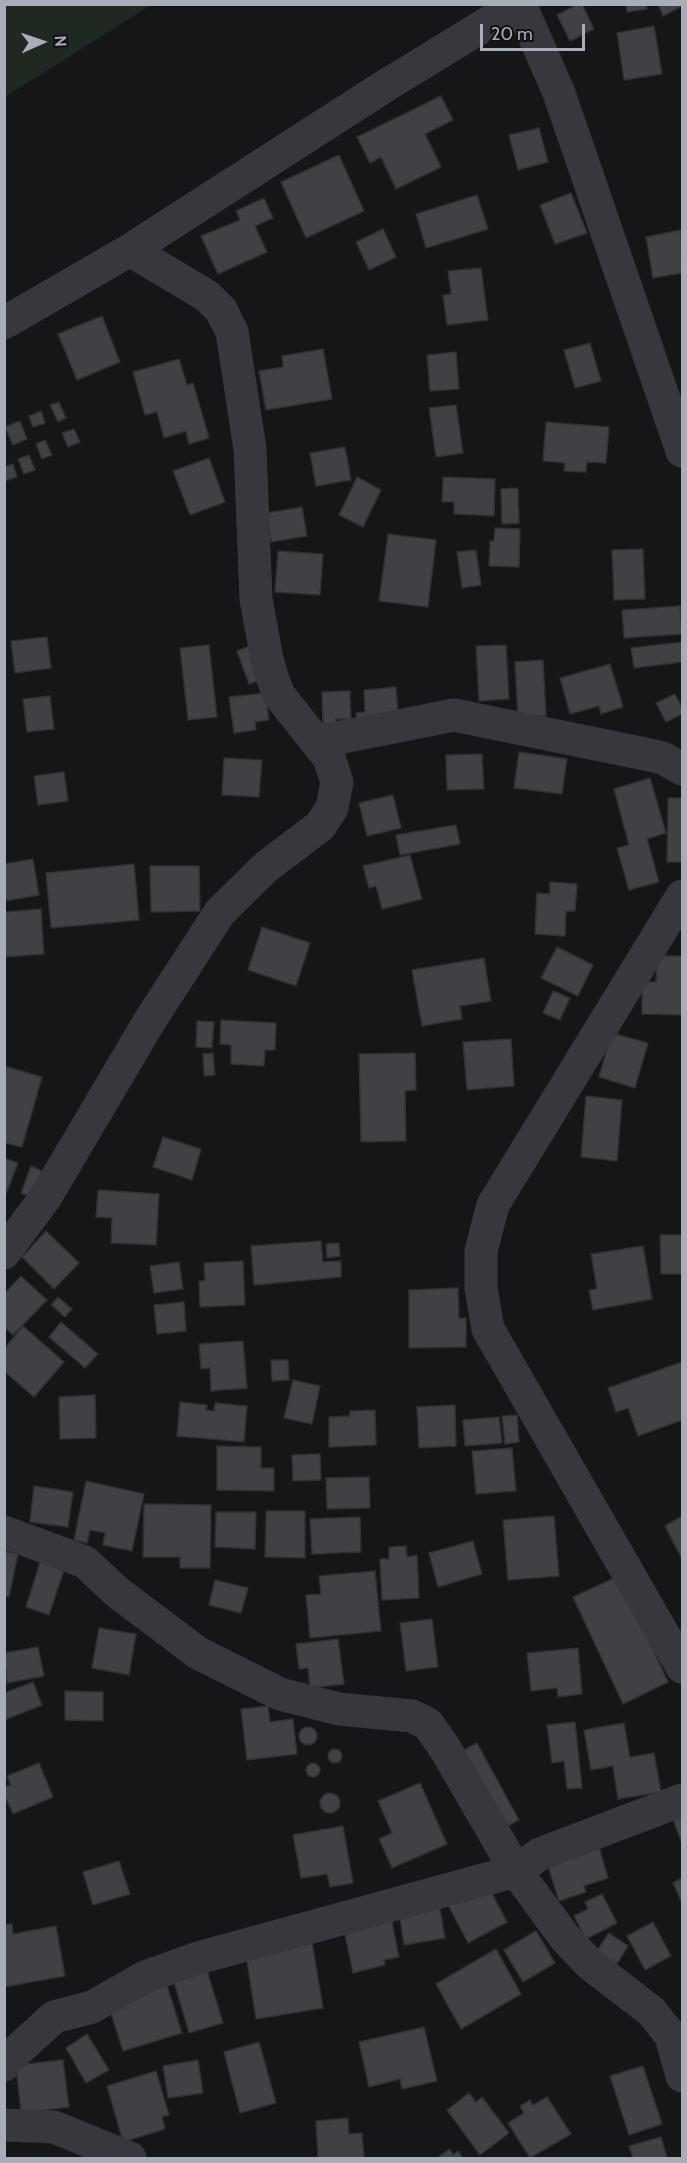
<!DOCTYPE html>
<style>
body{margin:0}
#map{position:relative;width:687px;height:2163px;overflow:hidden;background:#161618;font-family:Cabin,sans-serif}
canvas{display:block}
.frame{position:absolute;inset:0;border:6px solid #a9adb8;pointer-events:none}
.north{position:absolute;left:12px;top:12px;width:60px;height:60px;-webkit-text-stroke:4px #111113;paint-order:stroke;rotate:87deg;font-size:16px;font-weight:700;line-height:24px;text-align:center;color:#a9adb8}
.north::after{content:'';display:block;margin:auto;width:21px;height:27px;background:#a9adb8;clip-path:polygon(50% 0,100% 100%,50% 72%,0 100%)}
.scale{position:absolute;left:480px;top:24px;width:105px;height:27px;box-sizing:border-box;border:3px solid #a9adb8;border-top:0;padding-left:8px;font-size:18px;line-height:21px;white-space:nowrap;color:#a9adb8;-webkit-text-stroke:4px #111113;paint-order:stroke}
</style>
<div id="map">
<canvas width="687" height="2163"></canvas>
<div class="frame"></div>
<div class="north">N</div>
<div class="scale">20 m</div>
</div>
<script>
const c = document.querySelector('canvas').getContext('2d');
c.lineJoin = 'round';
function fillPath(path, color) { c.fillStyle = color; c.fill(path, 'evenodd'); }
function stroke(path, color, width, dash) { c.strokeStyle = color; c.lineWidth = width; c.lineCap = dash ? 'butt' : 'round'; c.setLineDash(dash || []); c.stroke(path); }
const green = new Path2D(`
 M5,4h146v1l-146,92z`);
const building = new Path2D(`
 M578,4h4l12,25 -24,12 -13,-26z
 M626,4h20l1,5 -20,3z
 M658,4h24v2l-19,10z
 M654,26l8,48 -38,6 -7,-47z
 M441,96l12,24 -28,14 16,33 -45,22 -15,-32 -11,6 -13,-26z
 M539,128l9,34 -30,8 -9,-35z
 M339,155l25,56 -58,27 -25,-56z
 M571,193l16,40 -32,11 -15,-39z
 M477,195l11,34 -62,19 -10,-34z
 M264,198l9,20 -18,8 12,26 -49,22 -17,-38 39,-16 -4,-9z
 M383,229l13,28 -27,13 -13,-28z
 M681,230l1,43 -29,5 -7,-41z
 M481,268l7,52 -41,5 -4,-30 8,-1 -3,-23z
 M102,316l18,46 -43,18 -19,-46z
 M590,343l11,38 -26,7 -11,-38z
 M323,349l9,50 -66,11 -7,-39 24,-4 -1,-11z
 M456,352l3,37 -29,2 -3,-36z
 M179,359l8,26 6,-2 16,55 -20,6 -3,-13 -22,7 -7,-26 -12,3 -12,-43z
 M59,402l7,16 -8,4 -8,-17z
 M456,405l7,48 -27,4 -7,-49z
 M41,411l4,12 -12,4 -4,-11z
 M20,421l7,18 -14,6 -8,-18z
 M546,422l63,5 -3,36 -19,-1 -1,10 -22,-1 1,-8 -22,-2z
 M74,429l6,13 -12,5 -6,-14z
 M45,440l7,15 -10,4 -6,-15z
 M345,447l6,33 -35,6 -6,-33z
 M29,455l6,15 -11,4 -6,-15z
 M209,458l16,44 -35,13 -17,-44z
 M13,464l4,13 -12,4 -1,-14z
 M357,477l24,13 -18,37 -24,-12z
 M443,477l52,2 -1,37 -40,-2v-12h-12z
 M518,488l1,35 -17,1 -1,-35z
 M302,507l5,29 -36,6 -4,-29z
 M495,528l25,1 -1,38 -30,-1 1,-25h4z
 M388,534l48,6 -8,67 -49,-6z
 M643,549l2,50 -31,1 -2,-50z
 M476,550l5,35 -19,3 -5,-36z
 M278,551l45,3 -3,41 -45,-3z
 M680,606l2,28 -58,4 -2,-28z
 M47,637l4,31 -36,5 -4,-32z
 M682,642v20l-48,6 -3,-20z
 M209,645l8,72 -29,3 -8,-72z
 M252,645l13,33 -16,6 -12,-33z
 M506,645l3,54 -30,2 -3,-55z
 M543,660l3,56 -28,1 -3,-55z
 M610,664l13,43 -22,7 -2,-8 -29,8 -10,-36z
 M396,687l2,28 -41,6 -1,-8 9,-1 -1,-22z
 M350,691l1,28h-15v8h-13l-1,-35z
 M265,693l4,27 -14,2 1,8 -22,3 -5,-36z
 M675,694l7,14v6l-16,8 -10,-19z
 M50,696l4,33 -27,3 -4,-33z
 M519,752l48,7 -5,35 -48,-6z
 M482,754l2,35 -37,1 -1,-35z
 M224,758l38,2 -3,37 -37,-2z
 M64,772l4,29 -30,4 -4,-29z
 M650,778l16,55 -19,6 12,43 -30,8 -12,-42 12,-3 -15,-56z
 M393,795l8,33 -34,8 -8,-33z
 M668,798h14v64h-15z
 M456,825l4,19 -60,11 -4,-20z
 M410,855l12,44 -40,10 -6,-23 -7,2 -6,-22z
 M33,859l6,36 -35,6v-37z
 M134,864l5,56 -88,8 -5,-55z
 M150,866h49l1,45 -49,1z
 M550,882l27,2 -2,27h-9l-1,25 -30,-2 2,-41 13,1z
 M41,909l3,45 -40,3v-45z
 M262,927l48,16 -14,43 -48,-16z
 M557,947l36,18 -15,31 -37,-18z
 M657,956h25v59l-40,-1v-32h14z
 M484,958l7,43 -31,5 2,13 -40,7 -10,-56z
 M553,991l17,7 -10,22 -17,-7z
 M221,1020l55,3 -1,27h-10l-1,16 -33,-2v-19l-11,-1z
 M197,1021l17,1 -2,26 -16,-1z
 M612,1033l36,10 -13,45 -36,-11z
 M511,1039l3,47 -47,4 -4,-48z
 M213,1053l2,22 -11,1 -1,-22z
 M415,1053l1,37 -11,1 1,50 -45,1 -2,-88z
 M4,1066l38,11 -20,70 -18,-4z
 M586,1096l36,4 -5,61 -36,-4z
 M163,1137l38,12 -9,31 -39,-13z
 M4,1158l14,5 -14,36z
 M31,1166l11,5 -10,26 -11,-4z
 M98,1190l61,4 -3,51 -45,-2 1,-25 -16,-1z
 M46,1231l33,32 -25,26 -32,-32z
 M660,1235h22v39h-21z
 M321,1241l2,21 18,-1v16l-87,8 -3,-39z
 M339,1243l1,13 -13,2 -1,-14z
 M643,1246l9,53 -59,11 -4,-20 8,-1 -6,-35z
 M243,1261l2,44 -45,2 -1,-26h6l-1,-18z
 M179,1262l4,27 -29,4 -4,-27z
 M21,1276l26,24 -34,35 -9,-8v-33z
 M458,1288l1,30h7v29l-57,1v-58z
 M58,1297l14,12 -7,8 -14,-12z
 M184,1302l2,29 -29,3 -3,-29z
 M61,1322l37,32 -13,14 -36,-31z
 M23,1326l41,36 -30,35 -30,-26v-22z
 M243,1341l4,47 -36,3 -1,-23 -9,1 -2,-25z
 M271,1360h17l1,20 -17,1z
 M682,1362v58l-44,16 -10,-28 -12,4 -8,-24z
 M293,1380l27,6 -8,38 -28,-6z
 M95,1395l1,43 -36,1 -1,-42z
 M180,1402l27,3 -1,5 8,1 1,-8 32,3 -3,36 -67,-6z
 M455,1405l1,41 -37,2 -2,-41z
 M375,1410l1,35 -47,2v-30l21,-1v-5z
 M517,1415l2,27 -14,2 -3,-28z
 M499,1417l3,26 -37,3 -2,-26z
 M217,1446l44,1v21h13v23l-57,-1z
 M512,1448l4,43 -40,3 -4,-43z
 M320,1454l1,26 -28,1 -1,-26z
 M369,1477l1,31 -43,1 -1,-31z
 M86,1481l58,13 -12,57 -29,-6 2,-12 -15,-3 -3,13 -13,-3z
 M34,1486l39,6 -5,35 -38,-5z
 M144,1504l67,1 -1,63h-30v-11h-37z
 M266,1511h39v47l-40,-1z
 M216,1512h40l-1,37 -40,-2z
 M554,1516l5,60 -51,4 -5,-60z
 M682,1516v43l-17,-33z
 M360,1517l1,35 -49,2 -2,-35z
 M473,1541l9,33 -44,13 -9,-34z
 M406,1546l1,11 10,-2 2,43 -37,2 -2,-41h9v-12z
 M4,1551l14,3 -9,43 -5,-1z
 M42,1556l24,8 -17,51 -23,-8z
 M375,1571l6,60 -71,7 -4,-43 15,-1 -2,-18z
 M619,1576l49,106 -45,22 -50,-107z
 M215,1580l33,8 -7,25 -32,-8z
 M432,1619l6,48 -32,4 -6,-48z
 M99,1628l37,6 -7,41 -37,-7z
 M338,1639l6,45 -34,4 -2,-20 -9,1 -3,-25z
 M38,1647l6,29 -37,7 -3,-30z
 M578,1648l4,46 -24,3 -1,-9 -26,3 -4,-38z
 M33,1682l9,23 -38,15v-27z
 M65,1691l38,1v29l-38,-1z
 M268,1706l2,16 23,-3 4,35 -50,6 -6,-51z
 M575,1722l7,66 -15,1 -3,-28 -12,2 -5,-38z
 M624,1723l6,34 24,-4 7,39 -43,7 -5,-33 -22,4 -7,-40z
 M299 1736a9 9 0 1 1 18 0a9 9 0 1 1-18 0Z
 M477,1743l42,77 -22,12 -42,-77z
 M328 1756a7 7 0 1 1 14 0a7 7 0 1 1-14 0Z
 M39,1763l14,34 -40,17 -9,-20v-7l7,-2 -4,-9z
 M306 1770a7 7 0 1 1 14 0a7 7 0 1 1-14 0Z
 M420,1783l27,61 -55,24 -13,-29 13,-6 -14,-32z
 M320 1803a10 10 0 1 1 20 0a10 10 0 1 1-20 0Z
 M682,1816v27l-9,-23z
 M343,1826l10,57 -23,4 -3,-13 -26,4 -8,-43z
 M598,1843l10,35 -24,8 2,6 -27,9 -13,-41z
 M119,1861l11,33 -37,11 -10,-33z
 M682,1878v25l-9,-20z
 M486,1882l21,40 -39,21 -21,-40z
 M602,1894l15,29 -31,16 -12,-23 14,-7 -3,-7z
 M438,1898l7,40 -41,7 -6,-40z
 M390,1912l9,45 -15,3 1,5 -32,8 -9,-43z
 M653,1922l18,34 -26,14 -18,-34z
 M12,1924l1,10 43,-8 9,50 -61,11v-62z
 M536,1931l19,32 -32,19 -19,-32z
 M609,1933l19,13 -12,19 -20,-13z
 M311,1936l12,72 -67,11 -10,-64z
 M496,1949l25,45 -60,35 -25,-45z
 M206,1967l17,56 -34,10 -16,-55z
 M164,1976l18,57 -59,18 -14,-44z
 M424,2027l13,54 -35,8 -2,-10 -31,8 -10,-45z
 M87,2034l22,36 -23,13 -20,-35z
 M259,2042l17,61 -36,10 -16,-61z
 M63,2060l6,47 -48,6 -5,-48z
 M198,2060l5,33 -35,5 -5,-32z
 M643,2066l19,58 -33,11 -19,-59z
 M156,2071l13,44 -7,2 3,12 -42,13 -16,-56z
 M469,2093l7,9 6,-5 27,36 -29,22 -33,-45z
 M547,2097l24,37 -41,24 -22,-35 16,-10 -4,-7 10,-6 3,5z
 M348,2118l1,16 13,-1 2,25h-46l-2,-37z
 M661,2137l6,21h-34l-4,-12z
 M450,2149l3,6 5,-4 5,7h-26z`);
const minor = new Path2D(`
 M520,4l39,89 123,358
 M4,323l126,-73 255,-164 134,-82
 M317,742l137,-27 191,39 18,4 19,11
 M682,896l-189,309 -12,46v37l7,41 194,338
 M4,1253l41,-55 104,-176 71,-110 46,-45 54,-41 12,-18 5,-26 -8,-24 -50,-63 -7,-18 -5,-18 -11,-60 -6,-150 -18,-117 -11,-22 -14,-14 -77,-46
 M4,1532l81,30 32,30 81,61 82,41 59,15 73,7 16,8 18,26 70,121 50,68 25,26 60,46 20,25 11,40
 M4,2065l2,-4 48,-44 38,-10 53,-30 53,-19 318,-87 24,-17 142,-54
 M4,2125l50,2 76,31`);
fillPath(green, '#202822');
fillPath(building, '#404145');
stroke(building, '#303034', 1.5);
stroke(minor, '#37383d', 33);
</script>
